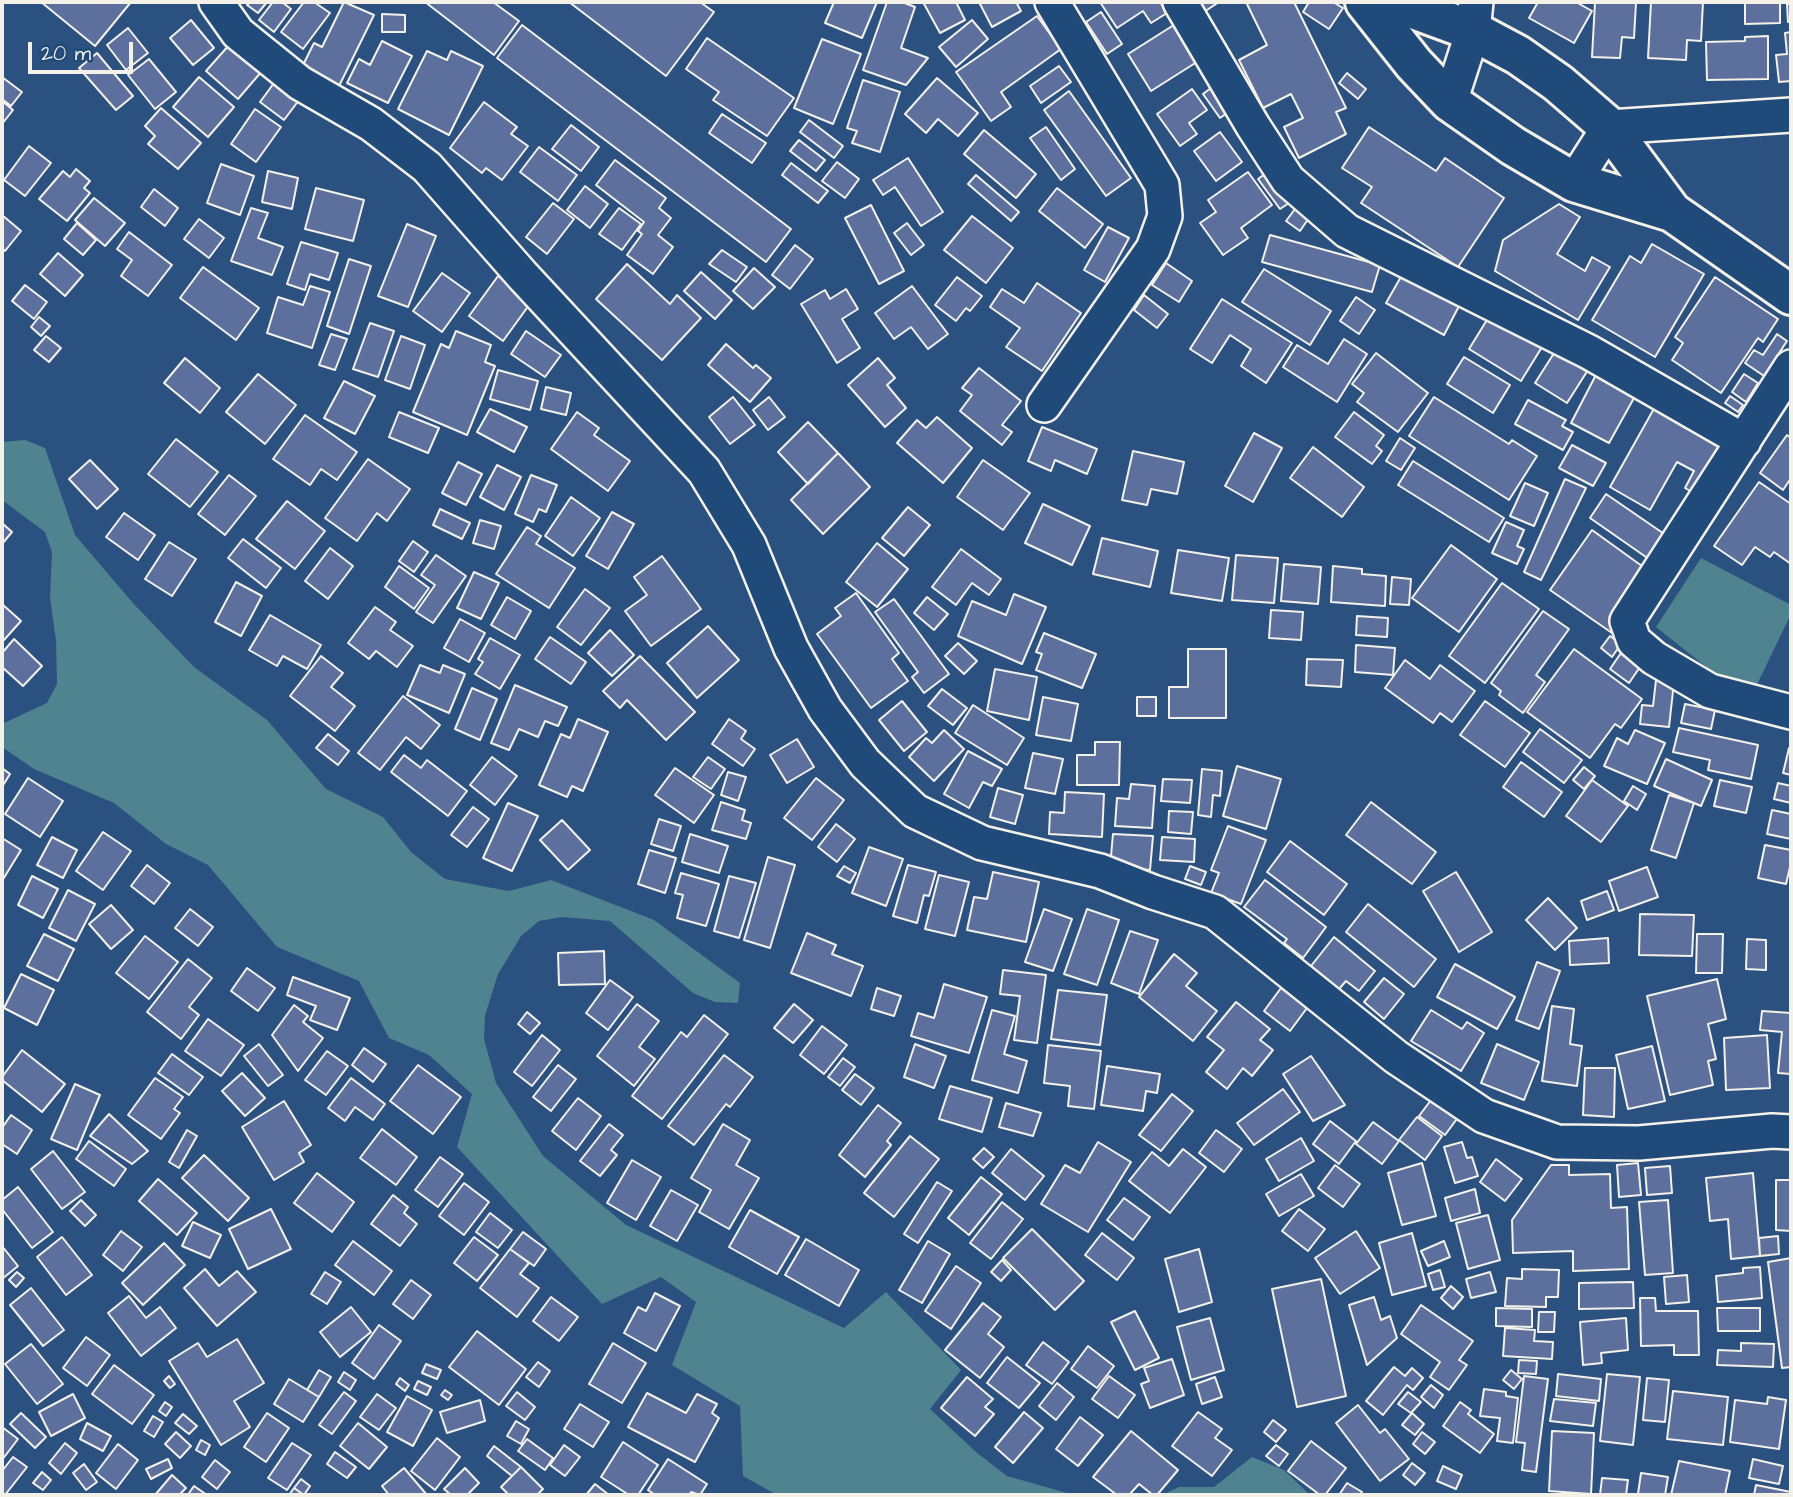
<!DOCTYPE html>
<style>
body{margin:0}
#map{position:relative;width:1793px;height:1497px;overflow:hidden;background:#2b5180;font-family:"Architects Daughter",sans-serif}
canvas{display:block}
.frame{position:absolute;inset:0;border:4px solid #f4f1e8;pointer-events:none}
.scale{position:absolute;left:28px;top:42px;width:105px;height:32px;box-sizing:border-box;border:4px solid #f4f1e8;border-top:0;padding-left:9px;font-size:21px;line-height:24px;white-space:nowrap;color:#f4f1e8;-webkit-text-stroke:5px #1f4a7a;paint-order:stroke}
</style>
<div id="map">
<canvas width="1793" height="1497"></canvas>
<div class="frame"></div>
<div class="scale">20 m</div>
</div>
<script>
const c = document.querySelector('canvas').getContext('2d');
c.lineJoin = 'round';
function fillPath(path, color) { c.fillStyle = color; c.fill(path, 'evenodd'); }
function stroke(path, color, width, dash) { c.strokeStyle = color; c.lineWidth = width; c.lineCap = dash ? 'butt' : 'round'; c.setLineDash(dash || []); c.stroke(path); }
const green = new Path2D(`
 M25,440l20,8 30,87 57,67 62,65 73,53 59,69 57,28 28,35 34,27 64,12 42,-11 103,40 86,63 -2,20 -23,-1 -22,-9 -83,-72 -48,-4 -23,4 -18,15 -23,38 -13,42 -1,23 12,44 47,73 83,69 218,103 42,-36 75,78 -31,39 46,43 31,24 67,19h-297l-34,-19 -3,-70 -68,-41 24,-63 -35,-25 -59,27 -145,-157 15,-53 -43,-39 -40,-17 -30,-57 -82,-34 -69,-82 -42,-21 -52,-41 -80,-34 -32,-22v-23l45,-21 10,-19 -1,-44 -6,-42 2,-46 -7,-20 -43,-32v-58z
 M1701,558l90,47v9l-42,87 -93,-74z
 M1252,1457l32,13 26,25h-148l17,-8h35z`);
const building = new Path2D(`
 M41,2h90l-36,44z
 M250,2h17l-9,11 -11,-8z
 M273,2h9l9,7 -17,23 -15,-12z
 M304,2h10l16,11 -27,36 -22,-17z
 M344,2l30,13 -35,71 -37,-19 12,-24 8,4z
 M425,2h68l26,19 -25,34z
 M569,2h131l14,10 -48,64z
 M834,2h43l-15,36 -37,-15z
 M887,2h15l13,5 -14,41 27,10 -22,27 -43,-15z
 M923,2h33l9,18 -25,13z
 M979,2h37l5,9 -29,16z
 M1100,2h60l7,11 -16,10 -8,-12 -26,17z
 M1197,2h22l-15,10z
 M1246,2h48l52,106 -10,4 10,22 -47,24 -15,-31 19,-9 -12,-24 -28,14 -24,-48 28,-15z
 M1309,2h24l10,6 -14,21 -26,-17z
 M1538,2h38l16,9 -18,32 -45,-25z
 M1595,2l41,1 -2,35 -12,-1 -2,21 -28,-1z
 M1651,2h52l-2,39 -14,-1 -1,20 -38,-2z
 M1745,2h35v21l-35,1z
 M1787,4h4v18h-3z
 M1101,12l21,32 -15,10 -21,-32z
 M382,14l23,1v17h-23z
 M1037,16l24,33 -60,43 10,15 -20,14 -35,-49z
 M191,20l23,28 -21,17 -23,-27z
 M972,20l16,19 -32,28 -17,-20z
 M1177,23l23,37 -49,31 -23,-37z
 M522,25l269,204 -25,33 -269,-204z
 M128,28l20,25 -22,17 -19,-25z
 M1791,32v49l-12,1 -3,-27 11,-1 -2,-21z
 M1768,36v43l-61,1 -1,-38 39,-1v-4z
 M707,38l87,60 -27,38 -54,-36 6,-8 -33,-23z
 M822,39l39,15 -28,70 -39,-16z
 M382,41l30,15 -24,47 -41,-20 12,-24 11,6z
 M230,44l32,27 -24,28 -32,-28z
 M427,51l20,9 4,-9 32,15 -34,69 -51,-26z
 M97,53l36,43 -17,14 -37,-42z
 M149,59l27,33 -21,17 -27,-34z
 M1059,66l12,16 -30,21 -11,-17z
 M1347,73l19,16 -8,10 -19,-16z
 M2,77l20,15 -11,14 -9,-7z
 M199,77l35,30 -26,30 -35,-30z
 M937,78l41,35 -20,23 -20,-17 -12,14 -21,-19z
 M863,80l37,12 -20,60 -28,-9 5,-12 -10,-3z
 M1219,82l18,24 -17,12 -17,-24z
 M274,83l25,17 -15,20 -24,-18z
 M1192,89l15,21 -18,13 8,11 -17,12 -23,-32z
 M1069,91l62,87 -25,18 -62,-86z
 M2,101l11,9 -11,14z
 M484,102l33,25 -6,7 17,12 -26,34 -16,-12 -4,5 -32,-25z
 M161,108l40,35 -23,26 -30,-25 7,-8 -10,-10z
 M255,109l26,18 -25,35 -25,-18z
 M722,114l44,29 -14,20 -43,-30z
 M809,120l34,26 -9,12 -34,-26z
 M571,125l28,22 -18,24 -29,-22z
 M1046,127l29,42 -14,11 -31,-42z
 M1369,127l67,44 9,-13 59,40 -46,69 -97,-64 11,-16 -30,-19z
 M984,130l52,44 -20,24 -52,-44z
 M1220,132l22,30 -26,19 -22,-30z
 M799,140l26,20 -9,11 -26,-20z
 M29,146l22,17 -26,33 -21,-16z
 M539,147l38,28 -19,26 -38,-29z
 M908,158l35,54 -22,14 -26,-39 -12,8 -10,-15z
 M615,160l51,38 -7,10 12,10 -13,17 15,12 -20,27 -26,-19 15,-21 -4,-3 6,-9 -48,-37z
 M837,162l22,17 -14,19 -23,-17z
 M791,163l37,28 -10,12 -36,-28z
 M221,164l33,12 -14,39 -33,-12z
 M1273,168l22,31 -15,10 -22,-30z
 M76,169l14,12 -6,7 6,5 -23,28 -28,-22 24,-28 7,6z
 M268,171l30,7 -6,31 -30,-7z
 M1248,172l24,33 -31,23 7,10 -25,17 -23,-32 16,-11 -8,-12z
 M976,175l43,37 -8,9 -43,-37z
 M585,186l23,18 -18,24 -23,-18z
 M316,188l48,12 -11,41 -48,-12z
 M1057,188l46,36 -18,24 -46,-37z
 M154,189l24,19 -13,18 -24,-19z
 M94,198l31,25 -20,23 -30,-26z
 M553,203l21,16 -27,35 -21,-17z
 M1559,204l21,13 -23,37 28,17 7,-14 18,10 -32,53 -83,-49 8,-31z
 M871,205l33,66 -25,13 -34,-66z
 M1298,205l13,10 -11,16 -14,-10z
 M251,208l17,5 -10,25 25,9 -11,28 -41,-14z
 M619,208l22,16 -19,26 -23,-16z
 M2,215l19,16 -16,20 -3,-3z
 M972,216l41,32 -27,35 -42,-33z
 M199,219l25,19 -15,20 -25,-19z
 M77,223l19,17 -13,15 -19,-16z
 M907,223l17,22 -13,10 -17,-22z
 M407,224l29,12 -28,71 -30,-11z
 M1108,227l21,11 -24,44 -21,-12z
 M129,232l43,33 -24,31 -27,-20 11,-16 -15,-11z
 M1270,235l110,30 -8,27 -110,-30z
 M301,242l37,11 -9,27 -19,-6 -5,16 -18,-6z
 M1652,244l52,30 -49,83 -63,-37 38,-64 11,7z
 M795,245l18,14 -23,30 -18,-14z
 M722,250l25,17 -11,15 -27,-18z
 M58,253l25,22 -18,21 -25,-22z
 M349,259l22,7 -22,68 -22,-8z
 M1166,263l26,18 -13,21 -27,-17z
 M627,264l43,40 7,-9 24,23 -39,42 -66,-61z
 M203,267l56,41 -23,32 -56,-42z
 M754,268l21,19 -22,22 -20,-18z
 M1264,269l67,42 -21,34 -68,-43z
 M701,272l31,28 -17,19 -31,-28z
 M442,273l28,20 -28,39 -29,-21z
 M1402,275l57,31 -15,29 -58,-32z
 M498,276l34,25 -29,40 -34,-25z
 M957,277l25,19 -12,15 -4,-3 -10,13 -21,-16z
 M1715,277l63,42 -15,23 -5,-4 -37,55 -49,-33 11,-17 -8,-6z
 M1037,283l44,30 -39,58 -36,-24 14,-19 -30,-21 12,-18 22,14z
 M25,285l22,17 -13,17 -22,-18z
 M310,286l20,6 -18,56 -45,-15 11,-36 25,8z
 M912,286l36,48 -20,15 -17,-22 -17,12 -19,-26z
 M846,289l12,20 -16,10 18,29 -23,15 -36,-59 24,-14 5,9z
 M1144,295l24,19 -11,14 -23,-18z
 M1356,297l19,13 -16,24 -19,-13z
 M1222,299l70,44 -26,40 -25,-17 10,-17 -21,-14 -18,28 -22,-14z
 M1490,315l52,32 -21,34 -52,-32z
 M39,317l11,9 -9,10 -10,-9z
 M370,323l24,8 -16,46 -25,-8z
 M456,331l35,14 -6,17 10,4 -28,69 -54,-23 28,-68 8,4z
 M526,331l35,24 -16,22 -34,-23z
 M331,334l16,5 -12,31 -16,-5z
 M1777,334l10,7 -23,35 -19,-13 9,-13 9,5z
 M46,336l15,12 -12,14 -15,-12z
 M401,336l24,9 -15,44 -25,-9z
 M1344,339l23,15 -30,48 -54,-35 14,-22 31,19z
 M726,344l27,24 3,-3 15,13 -21,24 -42,-37z
 M1556,350l32,20 -21,33 -32,-20z
 M1376,353l52,40 -30,39 -41,-30 7,-9 -12,-9z
 M1464,357l46,28 -17,28 -46,-29z
 M185,358l35,30 -20,25 -36,-30z
 M878,358l17,20 -8,7 19,23 -21,19 -37,-42z
 M979,368l42,33 -19,24 10,7 -10,13 -42,-34 12,-16 -10,-7z
 M1599,369l29,16 -3,8 9,5 -25,45 -38,-20z
 M498,370l40,11 -8,29 -40,-11z
 M258,374l38,31 -31,39 -39,-32z
 M1744,374l14,9 -12,19 -14,-10z
 M344,381l31,15 -20,38 -31,-16z
 M546,387l25,6 -5,22 -25,-6z
 M1730,396l13,9 -5,7 -13,-9z
 M733,397l22,28 -25,19 -21,-27z
 M769,397l16,20 -17,13 -15,-20z
 M1434,397l75,47 3,-4 25,16 -28,44 -100,-64z
 M1528,400l38,20 -4,6 11,6 -10,18 -48,-26z
 M1656,405l70,39 -29,51 -12,-7 9,-17 -17,-9 -27,48 -40,-23z
 M490,409l37,18 -13,25 -37,-20z
 M399,412l40,16 -11,25 -39,-16z
 M577,412l22,16 -5,7 36,26 -22,30 -57,-42z
 M1354,412l30,23 -8,11 6,5 -10,13 -37,-27z
 M305,415l52,37 -20,28 -16,-11 -11,16 -37,-26z
 M937,417l35,31 -29,35 -46,-40 20,-23 9,8z
 M808,422l30,31 -30,31 -30,-32z
 M1042,427l55,22 -10,25 -32,-14 -4,11 -23,-10z
 M1254,433l28,15 -29,54 -28,-16z
 M1787,435l4,3v40l-8,12 -23,-17z
 M1400,438l15,10 -14,22 -15,-9z
 M176,439l42,33 -28,35 -42,-33z
 M1572,445l34,18 -13,23 -34,-18z
 M1313,447l51,40 -22,30 -52,-39z
 M1133,451l51,11 -7,32 -26,-5 -4,16 -25,-5z
 M838,453l32,34 -47,47 -32,-34z
 M368,459l42,30 -23,32 -10,-8 -20,28 -32,-23z
 M90,460l28,29 -21,20 -28,-30z
 M983,460l47,33 -27,37 -46,-33z
 M1413,461l91,57 -15,24 -91,-57z
 M458,462l24,12 -16,31 -24,-12z
 M497,465l24,12 -17,33 -24,-13z
 M229,475l27,21 -31,39 -27,-21z
 M531,475l26,10 -11,27 -7,-3 -6,13 -18,-8z
 M1565,479l21,9 -45,92 -17,-8z
 M1759,482l32,22v60l-17,-12 -4,5 -15,-10 -13,18 -28,-19z
 M1525,483l23,10 -14,33 -24,-10z
 M1606,494l67,46 -17,24 -66,-46z
 M571,497l29,21 -27,38 -28,-20z
 M287,501l38,30 -30,38 -39,-30z
 M1043,504l47,22 -18,39 -47,-22z
 M908,507l22,18 -26,31 -22,-18z
 M440,509l30,14 -8,16 -29,-14z
 M612,512l22,12 -26,45 -22,-13z
 M124,513l31,22 -17,25 -32,-23z
 M480,520l21,6 -7,23 -21,-6z
 M1506,522l18,8 -7,16 7,3 -7,15 -25,-11z
 M2,523l10,9 -10,12z
 M527,527l14,9 -5,8 39,24 -26,40 -53,-34z
 M1592,530l61,44 -41,59 -62,-43z
 M1102,538l56,13 -8,36 -57,-13z
 M243,539l38,29 -15,20 -38,-30z
 M413,541l15,11 -14,20 -15,-11z
 M169,542l27,17 -24,37 -27,-17z
 M877,543l31,26 -31,38 -31,-25z
 M1451,545l46,34 -38,53 -47,-34z
 M330,548l23,18 -25,33 -23,-18z
 M961,549l40,30 -12,16 -17,-12 -16,22 -24,-18z
 M1178,550l51,8 -7,43 -51,-8z
 M436,555l30,21 -33,47 -17,-11 19,-27 -14,-10z
 M1236,555l42,3 -4,45 -42,-3z
 M662,556l39,53 -50,37 -26,-35 22,-16 -13,-18z
 M1284,564l37,3 -3,37 -37,-3z
 M399,566l30,22 -15,21 -29,-22z
 M1333,566l29,3v5l24,2 -1,30 -54,-4z
 M474,572l25,11 -18,36 -24,-11z
 M1392,577l19,2 -2,26 -19,-1z
 M236,582l26,14 -21,40 -26,-14z
 M1502,583l37,26 -54,74 -36,-27z
 M585,589l25,19 -29,37 -24,-18z
 M856,593l43,60 -7,6 16,22 -37,27 -54,-74 24,-18 -6,-8z
 M1014,594l32,13 -24,57 -64,-28 14,-35 34,14z
 M507,597l24,14 -16,28 -24,-14z
 M927,597l21,17 -14,16 -20,-17z
 M894,599l55,75 -25,19 -12,-16 6,-5 -43,-60z
 M2,604l19,17 -17,19 -2,-2z
 M375,607l21,15 -6,8 23,16 -16,21 -21,-16 -7,8 -21,-16z
 M1271,610l32,2 -2,28 -32,-2z
 M1543,611l26,18 -33,46 9,7 -22,31 -24,-18 2,-4 -10,-8z
 M270,615l51,30 -14,24 -24,-13 -6,10 -28,-16z
 M1357,616l31,2 -1,19 -31,-2z
 M460,619l25,14 -16,29 -25,-14z
 M708,626l31,34 -42,38 -30,-35z
 M610,630l24,25 -22,21 -24,-23z
 M1044,633l52,21 -14,34 -46,-18 6,-16 -6,-2z
 M1610,636l11,8 -9,13 -11,-9z
 M550,637l36,25 -15,22 -36,-25z
 M490,638l30,17 -20,34 -25,-15 8,-12 -5,-3z
 M14,639l28,27 -19,20 -21,-19v-14z
 M958,643l19,18 -13,13 -19,-18z
 M1356,645l39,3 -2,27 -38,-3z
 M1188,649h38v69h-57v-31h19z
 M1574,649l68,50 -21,29 -6,-4 -25,34 -63,-46z
 M1621,653l19,14 -11,16 -19,-14z
 M321,656l22,17 -12,14 24,19 -20,25 -45,-35z
 M640,656l55,56 -29,28 -39,-40 -7,8 -17,-17z
 M1307,659l36,1 -2,27 -35,-2z
 M1405,660l25,19 10,-14 35,26 -23,31 -12,-9 -7,10 -48,-35z
 M420,665l20,8 3,-8 22,9 -16,39 -42,-18z
 M995,669l42,8 -8,43 -42,-9z
 M1656,680l18,2 -5,45 -29,-3 2,-19 11,1z
 M515,685l52,22 -9,19 -13,-5 -7,16 -19,-8 -10,21 -18,-7z
 M472,688l25,11 -17,41 -25,-11z
 M942,689l25,19 -14,17 -25,-19z
 M403,696l37,29 -19,24 -15,-12 -26,33 -22,-17z
 M1043,697l35,7 -7,37 -35,-6z
 M1137,697h19v19h-19z
 M902,701l25,31 -23,19 -25,-31z
 M1485,701l45,32 -25,34 -45,-32z
 M1685,704l30,6 -4,19 -30,-6z
 M973,705l51,33 -17,27 -52,-32z
 M578,719l30,13 -25,59 -11,-5 -5,11 -28,-12 22,-51 9,4z
 M729,719l17,12 -5,8 14,10 -12,17 -31,-22z
 M1679,728l79,17 -7,34 -43,-9 2,-10 -37,-8z
 M1540,729l42,31 -18,23 -41,-31z
 M944,730l20,19 -30,32 -25,-24 17,-19 6,5z
 M1635,730l30,13 -18,41 -43,-18 13,-28 11,6z
 M328,734l21,17 -11,14 -22,-17z
 M797,739l17,28 -27,16 -17,-28z
 M1095,742h25l-1,43h-42v-30h18z
 M1789,748h2v27l-8,-2z
 M968,751l34,18 -10,17 -9,-4 -14,26 -25,-14z
 M1033,753l30,6 -8,35 -30,-6z
 M404,755l17,13 6,-8 40,31 -19,25 -57,-44z
 M492,757l25,19 -22,29 -25,-20z
 M708,757l17,12 -14,20 -18,-12z
 M1666,759l46,21 -11,26 -47,-20z
 M1521,762l41,30 -18,25 -41,-30z
 M1237,766l44,13 -15,50 -43,-13z
 M1584,767l11,9 -11,13 -11,-9z
 M2,768l8,6 -8,13z
 M675,768l39,27 -20,28 -39,-28z
 M1202,769l20,2 -2,25 -7,-1 -2,22 -13,-2z
 M728,772l18,5 -8,24 -17,-6z
 M28,778l35,23 -23,36 -35,-23z
 M816,778l28,22 -32,40 -28,-22z
 M1163,779l29,1 -2,23 -29,-2z
 M1592,780l36,26 -27,36 -35,-26z
 M1720,780l32,7 -6,26 -32,-7z
 M1778,783l13,3v17l-17,-4z
 M1131,784l24,2 -3,42 -37,-2 2,-28 12,1z
 M1633,786l13,8 -9,16 -13,-9z
 M998,788l25,7 -8,29 -25,-7z
 M1065,792l39,2 -2,43 -53,-3 1,-22 14,1z
 M1669,795l25,8 -18,55 -25,-8z
 M721,802l24,8 -3,10 9,3 -5,16 -34,-9z
 M1371,802l65,50 -24,32 -66,-49z
 M508,803l30,13 -26,55 -29,-13z
 M473,807l16,12 -22,28 -16,-12z
 M1772,810l19,4v25l-24,-5z
 M1169,811l24,1 -2,22 -23,-2z
 M659,819l22,7 -8,25 -22,-7z
 M562,820l28,30 -22,20 -28,-30z
 M836,824l19,15 -18,23 -19,-15z
 M1228,826l38,14 -25,64 -30,-11 8,-20 -8,-3z
 M103,832l28,19 -28,39 -27,-19z
 M690,834l38,12 -9,27 -37,-11z
 M1113,834l40,2 -3,34 -40,-3z
 M52,837l25,13 -14,28 -26,-13z
 M1162,837l33,2 -1,23 -34,-2z
 M2,838l19,12 -19,31z
 M1290,841l57,43 -23,31 -57,-43z
 M1765,845l26,5v13l-5,21 -28,-6z
 M869,847l34,12 -17,47 -34,-13z
 M649,850l27,8 -11,35 -27,-9z
 M768,857l27,8 -25,83 -26,-8z
 M147,865l23,18 -16,21 -23,-18z
 M908,865l28,7 -7,24 -5,-1 -7,28 -24,-7z
 M844,866l12,7 -6,10 -13,-7z
 M1190,866l16,6 -5,13 -16,-6z
 M1647,867l11,30 -39,14 -10,-30z
 M993,872l46,10 -13,60 -59,-12 7,-33 13,2z
 M1456,872l36,60 -33,20 -36,-61z
 M681,873l38,11 -13,42 -29,-8 6,-23 -8,-2z
 M939,875l30,7 -14,54 -30,-7z
 M32,876l26,13 -15,29 -25,-13z
 M729,876l27,7 -17,55 -25,-7z
 M1265,880l61,47 -23,31 -19,-15 3,-4 -43,-32z
 M68,890l27,14 -19,37 -27,-13z
 M1607,891l7,19 -27,10 -6,-19z
 M1548,898l29,30 -22,22 -29,-30z
 M1368,904l68,55 -22,28 -68,-55z
 M111,905l22,25 -22,19 -22,-25z
 M190,909l23,18 -15,19 -23,-18z
 M1044,909l28,10 -19,52 -28,-9z
 M1087,909l32,11 -22,65 -33,-11z
 M1640,914l54,1 -2,41 -53,-1z
 M1130,931l28,9 -19,54 -28,-11z
 M807,933l29,12 -4,9 31,12 -12,30 -60,-23z
 M44,934l30,15 -16,32 -31,-15z
 M1697,934h26l-1,39h-26z
 M145,936l33,26 -29,37 -33,-26z
 M1334,937l41,34 -16,20 -13,-10 -7,8 -28,-23z
 M1608,938l1,25 -39,2 -1,-24z
 M1747,939l19,1v30l-20,-1z
 M604,951l1,33 -46,1 -1,-32z
 M1174,954l23,19 -11,13 31,25 -24,30 -54,-44z
 M188,959l24,19 -23,29 10,8 -18,24 -34,-27z
 M1537,962l23,9 -21,58 -23,-9z
 M1455,964l60,33 -18,32 -60,-32z
 M247,968l28,20 -17,23 -27,-20z
 M1003,970l43,5 -9,68 -23,-3 6,-44 -20,-2z
 M21,974l33,16 -17,35 -33,-17z
 M293,977l57,21 -13,32 -27,-10 6,-14 -29,-11z
 M1384,978l20,16 -20,25 -20,-17z
 M1717,979l9,40 -18,5 8,35 -8,2 5,24 -43,10 -23,-99z
 M610,980l23,17 -25,33 -22,-17z
 M944,984l43,13 -18,56 -58,-17 7,-23 16,5z
 M877,988l24,8 -7,20 -23,-7z
 M1281,988l26,20 -17,23 -26,-20z
 M1058,990l49,5 -7,50 -49,-6z
 M1236,1002l34,27 -10,11 13,10 -21,26 -9,-8 -16,21 -21,-17 18,-22 -17,-13z
 M637,1004l22,17 -20,26 16,12 -21,27 -37,-30z
 M794,1004l19,16 -20,23 -19,-15z
 M294,1005l14,11 -5,6 20,16 -25,33 -26,-36z
 M1552,1006l22,3 -4,35 12,2 -5,40 -35,-5z
 M992,1010l23,6 -11,38 23,7 -9,32 -46,-13z
 M1431,1010l31,19 5,-7 17,11 -23,38 -50,-30z
 M1762,1011l29,2v61l-13,-1 4,-41 -22,-2z
 M527,1012l13,11 -10,11 -12,-10z
 M704,1015l24,19 -66,85 -30,-23 49,-64 6,5z
 M208,1019l36,26 -23,31 -36,-25z
 M822,1026l25,19 -23,29 -24,-19z
 M542,1035l18,15 -28,36 -18,-14z
 M1767,1035l3,53 -44,2 -2,-52z
 M259,1044l24,31 -15,11 -24,-30z
 M915,1044l31,12 -12,32 -30,-11z
 M1497,1044l42,18 -15,38 -43,-17z
 M1048,1045l53,6 -7,58 -26,-3 2,-20 -26,-3z
 M1652,1046l13,55 -37,8 -12,-54z
 M364,1048l22,16 -13,18 -21,-17z
 M22,1050l43,34 -23,28 -40,-32v-3z
 M327,1051l21,15 -22,29 -21,-15z
 M172,1054l31,23 -14,18 -31,-22z
 M724,1055l29,22 -23,30 -4,-3 -32,41 -26,-19z
 M1311,1056l34,49 -32,16 -30,-47z
 M843,1058l12,9 -15,19 -12,-9z
 M418,1065l43,32 -28,37 -43,-33z
 M558,1065l18,14 -25,32 -18,-14z
 M1107,1066l53,8 -3,19 -11,-2 -3,20 -42,-6z
 M1585,1068h30l-1,49 -31,-2z
 M242,1073l23,25 -20,18 -23,-25z
 M855,1074l19,14 -13,17 -19,-15z
 M155,1078l28,19 -9,12 6,4 -19,26 -33,-24z
 M351,1078l34,26 -12,16 -18,-13 -10,14 -17,-13z
 M75,1084l25,11 -23,55 -26,-11z
 M950,1086l42,12 -10,34 -43,-13z
 M1283,1089l17,23 -46,33 -17,-22z
 M1437,1092l25,20 -17,23 -26,-19z
 M1172,1094l21,17 -32,40 -22,-16z
 M578,1098l23,18 -25,34 -24,-19z
 M284,1101l27,44 -12,8 5,9 -30,18 -32,-53z
 M1006,1103l35,10 -8,23 -34,-9z
 M878,1105l23,18 -14,18 4,4 -26,32 -26,-22z
 M109,1114l39,37 -16,13 -42,-28z
 M11,1115l21,15 -15,24 -15,-10v-16z
 M1417,1117l25,19 -17,24 -26,-20z
 M1330,1121l26,20 -17,23 -26,-20z
 M1373,1122l26,19 -17,23 -26,-20z
 M609,1124l14,11 -12,15 6,5 -17,21 -20,-15z
 M723,1124l27,16 -14,25 23,13 -30,51 -30,-17 12,-22 -20,-12z
 M382,1129l35,28 -21,28 -36,-27z
 M187,1130l10,6 -18,32 -10,-6z
 M1216,1130l26,19 -18,23 -25,-19z
 M910,1136l29,23 -45,58 -30,-24z
 M1301,1138l13,23 -35,20 -13,-22z
 M89,1141l37,28 -12,17 -38,-27z
 M1098,1142l33,20 -43,70 -47,-28 24,-39 15,8z
 M1462,1142l5,16 5,-1 6,19 -23,7 -11,-36z
 M984,1148l10,9 -11,11 -10,-9z
 M1011,1149l33,27 -19,24 -33,-27z
 M1183,1149l23,18 -36,46 -41,-32 23,-29 17,14z
 M53,1151l32,41 -23,17 -31,-40z
 M204,1155l45,43 -21,23 -46,-43z
 M440,1157l23,17 -25,33 -23,-17z
 M1496,1159l26,20 -17,22 -25,-19z
 M632,1160l29,17 -25,43 -29,-17z
 M1422,1163l14,53 -34,9 -14,-52z
 M1638,1163l3,32 -22,2 -2,-32z
 M1335,1165l25,19 -17,23 -25,-19z
 M1551,1165h18v10l41,-1 1,34 16,-1 2,62 -56,2v-20l-60,2 -1,-33z
 M1670,1166l2,27 -25,2 -2,-27z
 M317,1173l37,29 -22,30 -38,-29z
 M1753,1173l7,83 -29,3 -3,-40 -18,2 -4,-43z
 M1301,1174l13,22 -35,20 -13,-22z
 M981,1177l21,17 -33,41 -21,-17z
 M158,1179l39,34 -20,22 -38,-34z
 M1776,1180h15v51l-15,-1z
 M937,1182l15,9 -34,52 -14,-9z
 M464,1183l25,19 -25,33 -25,-19z
 M18,1187l35,45 -21,16 -30,-39v-9z
 M1475,1189l5,24 -29,8 -6,-23z
 M671,1190l27,15 -21,36 -27,-15z
 M393,1195l15,12 -4,6 13,11 -17,22 -29,-22z
 M1124,1198l26,19 -17,23 -26,-20z
 M81,1200l15,15 -11,11 -15,-15z
 M1668,1200l5,73 -28,2 -6,-73z
 M1002,1202l21,17 -32,40 -21,-16z
 M271,1209l20,40 -43,20 -19,-40z
 M1299,1209l26,20 -17,22 -26,-20z
 M750,1210l49,27 -22,37 -48,-27z
 M490,1213l22,17 -14,18 -22,-16z
 M1488,1215l12,45 -32,9 -12,-46z
 M193,1222l28,13 -11,23 -28,-12z
 M1032,1229l52,52 -29,29 -52,-52z
 M121,1231l21,16 -19,24 -20,-16z
 M1356,1231l24,37 -40,26 -25,-36z
 M523,1232l23,17 -12,17 -24,-17z
 M1102,1233l32,25 -17,22 -32,-25z
 M1412,1233l14,53 -34,9 -13,-52z
 M1778,1236l1,18 -19,2 -1,-18z
 M62,1237l30,38 -26,20 -29,-38z
 M474,1237l24,18 -21,26 -23,-18z
 M806,1239l53,31 -20,36 -54,-31z
 M353,1241l39,30 -18,24 -39,-30z
 M928,1241l22,13 -28,49 -23,-13z
 M1444,1241l6,16 -22,9 -7,-15z
 M164,1243l21,22 -42,40 -21,-22z
 M2,1246l16,20 -16,13z
 M510,1249l19,14 -9,11 19,14 -22,29 -37,-29z
 M1199,1249l13,53 -33,10 -14,-53z
 M1791,1258v109l-9,1 -14,-106z
 M1002,1260l9,10 -10,11 -10,-9z
 M956,1266l25,17 -30,46 -26,-18z
 M1760,1267l2,31 -44,4 -2,-26 27,-3v-5z
 M205,1269l14,17 18,-15 19,21 -39,34 -33,-38z
 M1522,1269l37,1 -1,27h-12v10l-41,-1 2,-28 15,1z
 M1440,1270l5,17 -12,3 -5,-16z
 M17,1272l7,6 -8,9 -7,-7z
 M325,1272l16,10 -14,22 -16,-10z
 M1490,1272l6,20 -25,6 -5,-19z
 M1687,1275l2,27 -23,2 -2,-27z
 M1321,1279l25,117 -49,11 -25,-118z
 M411,1280l20,15 -18,24 -20,-15z
 M1633,1282l1,26 -55,1v-26z
 M1451,1286l12,11 -10,12 -12,-11z
 M31,1288l33,42 -21,16 -33,-41z
 M655,1293l25,13 -24,45 -32,-18 14,-26 8,4z
 M129,1296l17,22 14,-11 16,21 -35,28 -33,-43z
 M551,1297l27,20 -19,24 -26,-20z
 M1374,1297l7,23 9,-4 7,22 -30,27 -18,-60z
 M1640,1298h15l1,13h42l1,44h-25v-10l-33,1z
 M983,1303l18,14 -13,17 16,13 -24,31 -35,-28z
 M1421,1305l52,36 -14,19 8,5 -18,25 -19,-13 10,-15 -39,-28z
 M351,1307l20,25 -31,25 -20,-25z
 M1496,1308l36,1v18l-36,-1z
 M1717,1308h43v23h-42z
 M1135,1311l24,47 -24,12 -24,-48z
 M1539,1312h16l-1,20h-16z
 M1210,1318l14,52 -33,10 -14,-53z
 M1626,1318l2,32 -27,3 1,10 -19,2 -3,-43z
 M379,1325l22,16 -27,38 -22,-16z
 M1505,1328l30,2 -1,11 19,1 -1,17 -49,-3z
 M477,1331l49,38 -27,36 -50,-38z
 M86,1337l24,18 -23,31 -24,-18z
 M237,1339l27,44 -30,18 16,26 -29,18 -52,-84 29,-18 9,14z
 M1043,1342l26,20 -17,22 -26,-19z
 M613,1343l33,20 -24,40 -33,-19z
 M1741,1343l33,1 -1,23 -56,-2 1,-15 23,1z
 M31,1344l32,40 -26,20 -32,-40z
 M1088,1346l26,20 -17,22 -26,-19z
 M1007,1357l33,26 -21,25 -32,-25z
 M1172,1359l12,36 -34,13 -9,-24 8,-3 -5,-13z
 M1519,1360l18,1 -1,13 -18,-1z
 M538,1362l12,9 -11,16 -13,-10z
 M426,1364l15,6 -4,9 -15,-6z
 M114,1365l40,30 -22,29 -40,-30z
 M1394,1367l11,9 7,-8 11,10 -10,12 -6,-5 -24,30 -17,-14z
 M319,1370l12,7 -12,20 -12,-7z
 M1511,1370l11,9 -8,10 -11,-9z
 M344,1372l12,8 -6,10 -12,-8z
 M1558,1374l43,5 -2,22 -43,-5z
 M1607,1374l33,3 -7,68 -33,-4z
 M169,1376l6,8 -5,4 -6,-7z
 M1109,1376l26,19 -17,23 -26,-19z
 M1524,1376l24,3 -12,93 -14,-2 3,-27 -9,-1z
 M967,1377l26,22 -8,8 9,7 -19,22 -34,-28z
 M1215,1377l7,20 -20,7 -6,-20z
 M400,1378l9,7 -4,6 -9,-7z
 M1647,1378l22,2 -4,42 -22,-2z
 M289,1379l30,18 -16,25 -29,-18z
 M418,1381l13,6 -4,8 -13,-6z
 M1057,1383l17,14 -18,23 -17,-14z
 M1431,1385l12,10 -9,13 -13,-11z
 M1484,1389l22,3v4l12,2 -5,45 -16,-2 3,-23 -20,-2z
 M445,1390l7,5 -4,5 -7,-5z
 M1673,1391l55,6 -5,48 -56,-6z
 M344,1392l12,9 -24,33 -13,-9z
 M517,1392l18,15 -10,13 -19,-14z
 M1408,1392l13,10 -10,11 -13,-9z
 M647,1393l39,20 11,-19 20,10 -5,9 7,5 -24,44 -67,-35z
 M73,1394l12,24 -34,18 -12,-24z
 M377,1394l19,14 -17,22 -19,-13z
 M407,1396l25,14 -19,36 -26,-14z
 M1768,1397l18,3 -7,49 -49,-7 5,-42 32,4z
 M1554,1399l42,4 -3,23 -43,-5z
 M480,1400l5,21 -38,12 -7,-21z
 M165,1402l7,5 -6,9 -7,-5z
 M1460,1402l11,8 -3,4 26,20 -14,19 -37,-27z
 M580,1404l29,18 -16,25 -29,-18z
 M1358,1405l22,28 5,-4 24,30 -29,22 -44,-58z
 M1024,1412l19,16 -30,35 -18,-16z
 M1198,1412l24,17 -7,9 17,12 -20,26 -40,-30z
 M21,1413l25,24 -11,11 -25,-24z
 M267,1413l22,15 -23,34 -22,-15z
 M1412,1413l12,11 -9,11 -13,-10z
 M183,1414l14,12 -8,8 -14,-11z
 M153,1416l10,6 -9,15 -10,-6z
 M1080,1417l23,18 -25,31 -22,-17z
 M1273,1420l13,10 -10,12 -12,-10z
 M516,1421l13,8 -8,15 -14,-8z
 M87,1423l24,13 -8,15 -23,-12z
 M358,1423l29,24 -18,22 -29,-23z
 M2,1427l16,12 -16,21z
 M1131,1431l47,39 -21,25h-4l-14,-11 -10,11h-12l-24,-18z
 M1552,1431l42,2 -3,61 -42,-3z
 M176,1432l15,14 -11,12 -15,-14z
 M1422,1432l13,10 -10,12 -12,-10z
 M437,1438l23,19 -25,33 -24,-19z
 M527,1439l26,19 -8,12 -27,-19z
 M201,1440l9,5 -5,10 -9,-5z
 M1311,1441l35,27 -21,27h-5l-32,-24z
 M623,1442l35,23 -20,30h-9l-28,-18z
 M65,1443l12,10 -16,21 -12,-11z
 M292,1443l19,12 -24,35 -19,-12z
 M118,1444l20,16 -22,29 -20,-16z
 M564,1445l16,12 -15,19 -15,-11z
 M1276,1445l12,9 -9,12 -13,-10z
 M494,1446l27,21 -9,9 -25,-20z
 M335,1452l21,15 -9,11 -20,-14z
 M13,1457l14,10 -22,28h-3v-24z
 M168,1459l4,9 -21,11 -5,-10z
 M668,1459l39,25 -7,11 -9,-3 -2,3h-34l-7,-5z
 M1753,1459l30,7 -4,18 -30,-6z
 M215,1460l15,12 -13,17 -15,-12z
 M1679,1461l51,10 -5,24h-54z
 M1412,1463l13,10 -10,12 -12,-10z
 M84,1464l13,18 -11,8 -13,-17z
 M1443,1466l19,9 -6,14 -19,-8z
 M521,1467l22,22 -6,6h-28l-8,-8z
 M404,1468l23,27h-38l-7,-9z
 M465,1468l14,15 -12,12h-16l-7,-6z
 M42,1472l9,8 -8,10 -10,-7z
 M1641,1473l27,4 -3,18 -27,-1z
 M172,1475l14,13 -7,7h-24z
 M1602,1478l26,2 -2,15h-26z
 M301,1479l9,7 -6,9 -10,-7z
 M1347,1483l15,9 -2,3h-21z
 M595,1484l14,11h-23z
 M1756,1485l35,7v3h-37z
 M194,1486l13,9h-15l-3,-2z
 M294,1488l10,7h-15z`);
const minor = new Path2D(`
 M216,2l22,31 62,50 71,41 56,43 96,109 181,195 45,74 42,103 34,61 40,54 50,48 67,32 118,28 53,21 62,20 181,145 88,59 73,26 82,1 133,-12 19,1
 M1180,2l73,124 35,54 59,51 242,121 155,89
 M1450,102l23,-71 3,-29
 M1574,182l35,-55 182,-12
 M1791,367l-164,254 7,20 20,17 56,33 81,21
 M1044,405l109,-156 12,-33 -3,-31 -110,-183`);
const tertiary = new Path2D(`
 M1365,2l49,62 36,38 63,44 61,36 98,30 119,83
 M1394,2l79,29 45,24 40,28 51,44 63,85`);
fillPath(green, '#4f8390');
fillPath(building, '#5d6f9c');
stroke(building, '#f4f1e8', 2);
stroke(minor, '#f4f1e8', 38);
stroke(tertiary, '#f4f1e8', 44);
stroke(minor, '#1f4a7a', 33);
stroke(tertiary, '#1f4a7a', 38);
</script>
